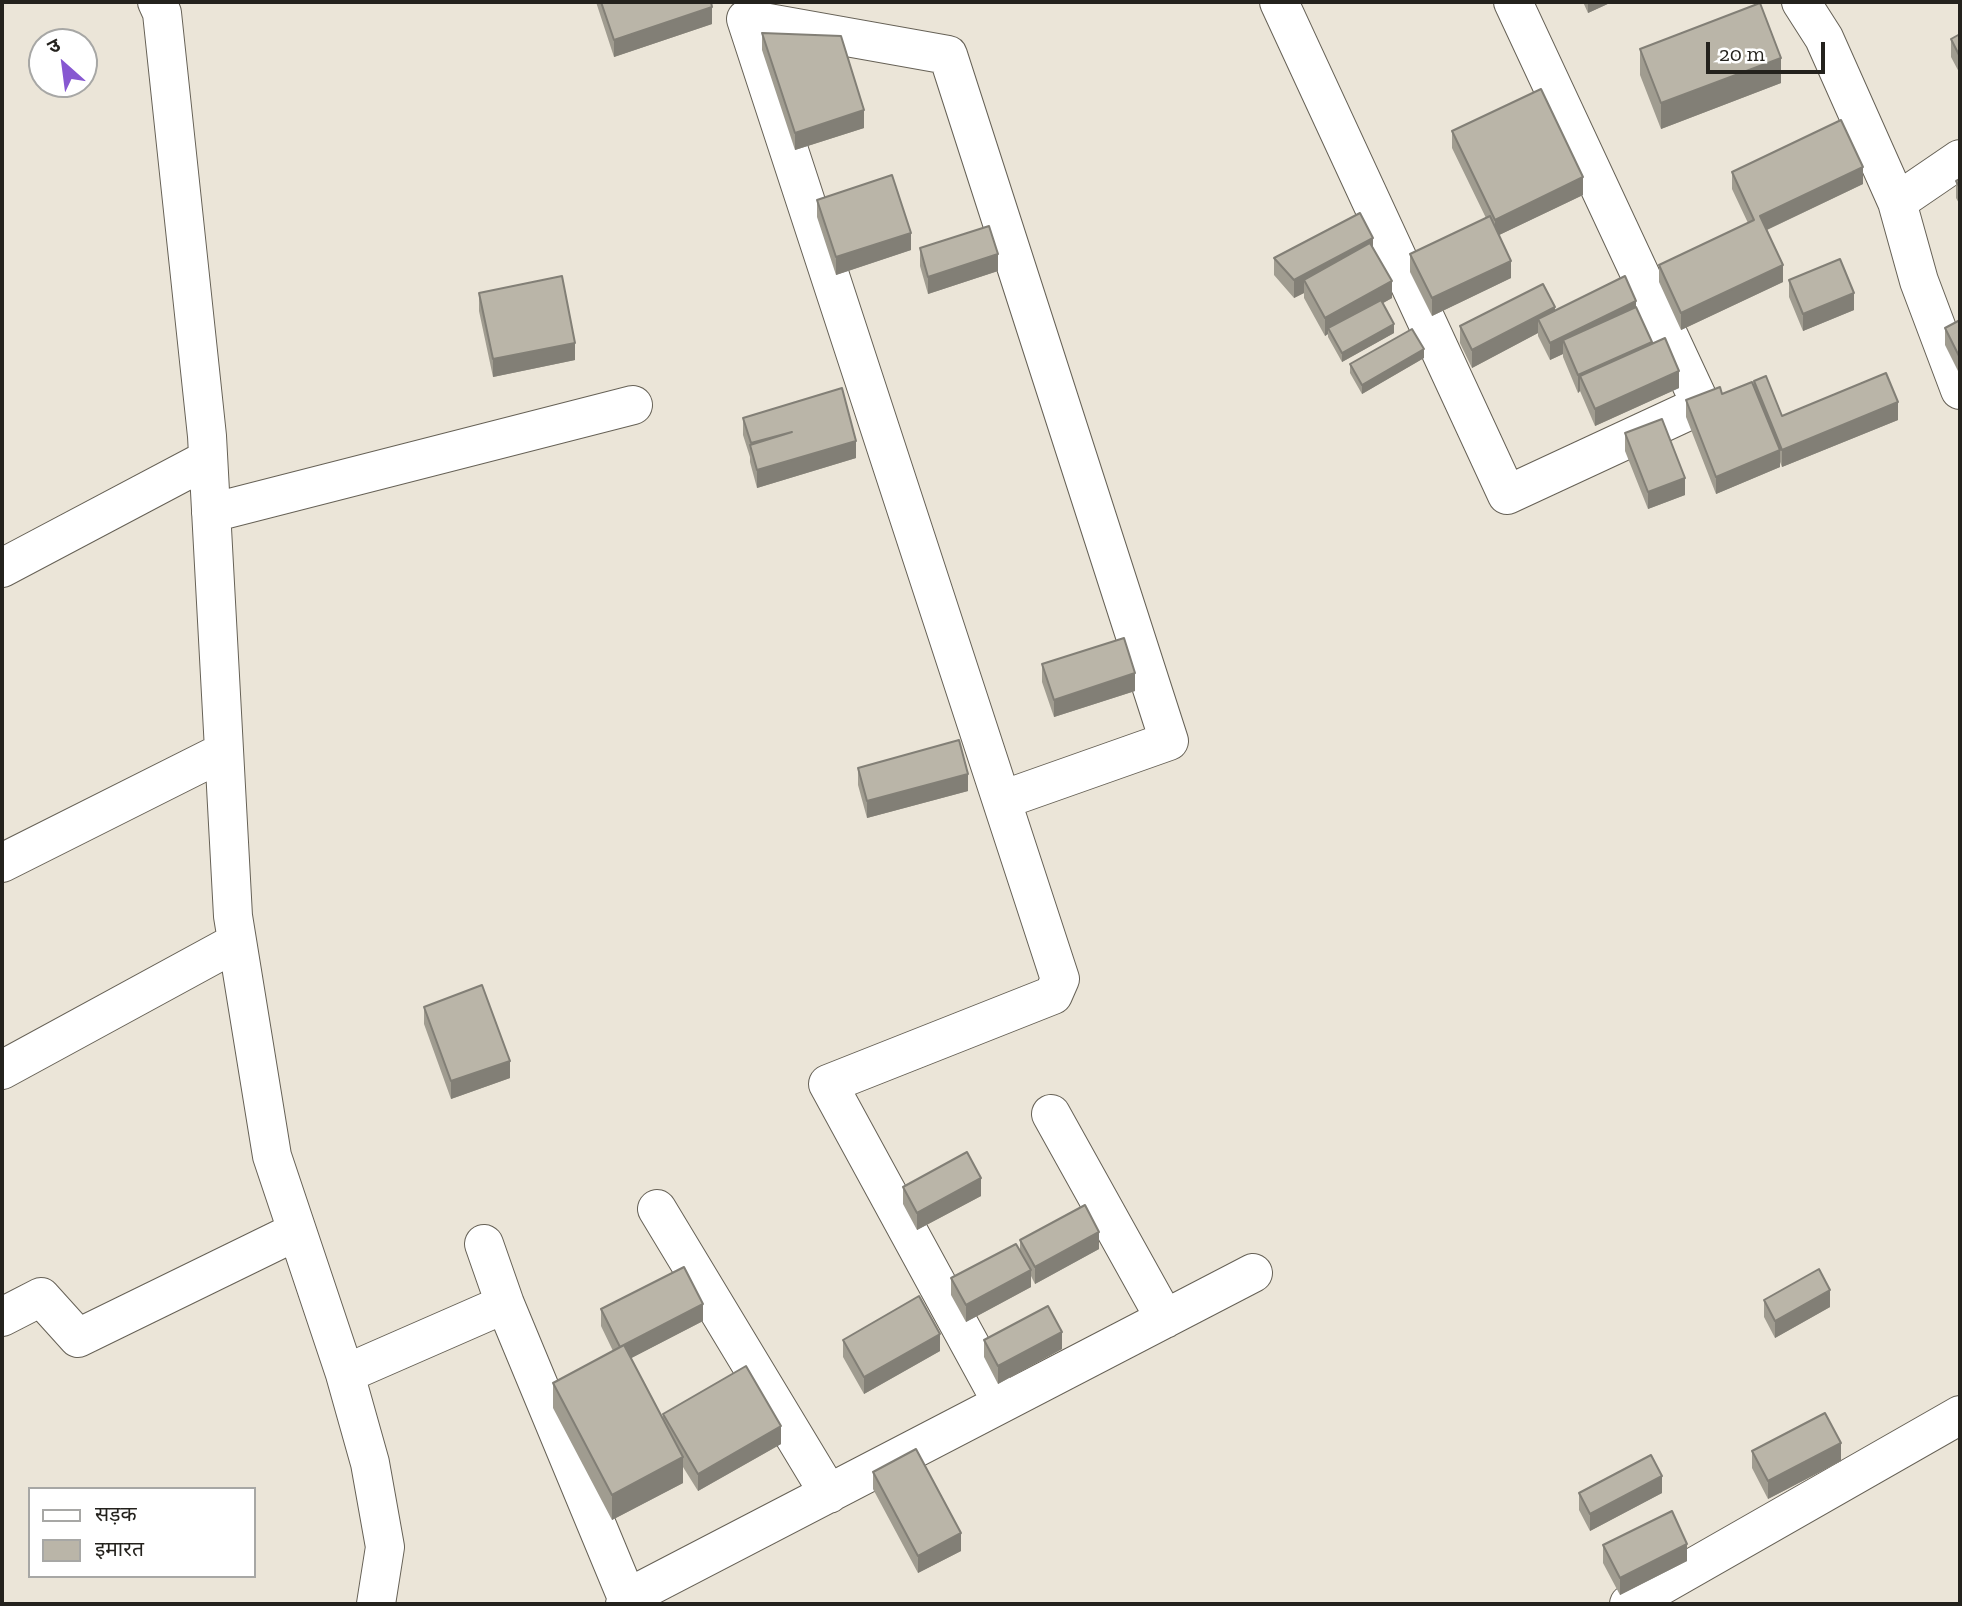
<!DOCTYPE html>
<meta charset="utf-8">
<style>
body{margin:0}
#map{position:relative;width:1962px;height:1606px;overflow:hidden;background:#ebe5d8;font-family:"Zilla Slab","Noto Sans Devanagari",serif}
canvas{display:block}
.frame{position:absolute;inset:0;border:4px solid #24221d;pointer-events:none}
.legend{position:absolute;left:28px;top:1487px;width:228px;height:91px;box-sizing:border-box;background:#fff;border:2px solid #a7a7a5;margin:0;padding:9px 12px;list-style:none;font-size:21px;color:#24221d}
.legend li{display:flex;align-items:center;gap:14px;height:35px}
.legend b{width:35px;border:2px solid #a7a7a5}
.north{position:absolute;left:28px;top:28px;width:70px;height:70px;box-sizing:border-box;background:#fff;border:2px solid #a7a7a5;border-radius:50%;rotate:332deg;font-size:19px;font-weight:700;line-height:28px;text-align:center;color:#24221d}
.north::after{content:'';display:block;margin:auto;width:24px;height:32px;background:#8758d1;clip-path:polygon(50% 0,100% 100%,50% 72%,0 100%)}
.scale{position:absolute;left:1706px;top:42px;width:119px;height:32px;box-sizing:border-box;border:4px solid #24221d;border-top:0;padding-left:9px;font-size:21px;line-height:24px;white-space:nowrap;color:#24221d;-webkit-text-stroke:5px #fff;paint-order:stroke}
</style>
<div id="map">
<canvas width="1962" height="1606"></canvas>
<div class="frame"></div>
<ul class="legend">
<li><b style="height:9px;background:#fff"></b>सड़क</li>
<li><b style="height:19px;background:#bab5a8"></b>इमारत</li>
</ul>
<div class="north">उ</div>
<div class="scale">20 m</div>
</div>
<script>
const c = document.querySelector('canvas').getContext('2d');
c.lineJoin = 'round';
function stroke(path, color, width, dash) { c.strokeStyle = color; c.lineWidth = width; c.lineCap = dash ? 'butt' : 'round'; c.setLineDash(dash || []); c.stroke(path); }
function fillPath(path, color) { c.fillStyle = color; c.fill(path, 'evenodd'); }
const minor = new Path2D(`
 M157,2l5,11 45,423 26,480 39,240 73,218 25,89 15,84 -9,57
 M1279,2l228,493 194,-90 -188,-403
 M1801,2l23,36 73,164 22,79 41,109
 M1897,202l63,-43
 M211,513l422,-108
 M2,568l206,-109
 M1002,800l167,-59 -221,-686 -202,-36 314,960 -7,16 -225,89 174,319
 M2,863l221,-111
 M2,1070l235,-128
 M1051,1114l114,205
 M657,1209l172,285
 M484,1244l21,60 122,294 -2,6
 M2,1317l39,-20 37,41 219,-107
 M345,1374l160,-70
 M627,1598l626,-325
 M1629,1604l331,-189`);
const wall = new Path2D(`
 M596,2h115l1,22 -98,33z
 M1583,2h29l-24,11z
 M762,33l102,95 -69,22 -33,-100z
 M1960,34v40l-9,-17v-18z
 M1640,49l141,34 -120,46 -21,-54z
 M1452,131l131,64 -84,40 12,43 -79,38 -22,-44v-18l76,-36 -34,-70z
 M1732,172l131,12 -96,46 16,52 -102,48 -22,-48v-17l89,-42 -16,-34z
 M1960,179v26l-4,-7v-17z
 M817,200l94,50 -75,25 -19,-58z
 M1373,247l19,51 -9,5 11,30 -52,29 -14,-25v-3l-3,2 -21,-38v-5l-10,5 -20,-23v-17z
 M920,248l78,23 -70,23 -8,-28z
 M1789,280l65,30 -51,21 -14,-34z
 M479,293l96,67 -82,17 -14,-66z
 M1636,308l16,36 27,44 -84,38 -15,-35 -2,2 -15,-36v-3l-13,6 -12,-24v-3l-66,35 -12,-25v-17l95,-16z
 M1960,320v55l-15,-30v-17z
 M1424,358l-62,36 -12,-21v-9z
 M1754,381l28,35 116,4 -116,47 -2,-5v5l-64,27 -30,-77v-17l36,-6 32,-8z
 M743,418l113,40 -99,30 -7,-26v-5l-7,-22z
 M1625,433l60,62 -37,14 -23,-58z
 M1042,664l93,27 -81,26 -12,-35z
 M858,768l110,23 -101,27 -9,-33z
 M424,1007l86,71 -59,21 -27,-75z
 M903,1187l78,9 -64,34 -14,-26z
 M1020,1240l79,9 -64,35 -4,-8v11l-65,35 -15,-27v-17l69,-27z
 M1764,1300l66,7 -55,31 -11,-21z
 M601,1309l102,12 -72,37 32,60v-4l118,30 -83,47 -15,-24v16l-71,37 -59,-112v-25l60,-32 -12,-25z
 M843,1340l97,11 -76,43 -21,-37z
 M984,1340l78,9 -64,35 -14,-27z
 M1752,1451l89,10 -73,38 -16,-31z
 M873,1472l88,79 -43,22 -45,-84z
 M1579,1493h83l-72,38 -11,-21z
 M1603,1545l84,16 -67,34 -17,-32z`);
const shadedWall = new Path2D(`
 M1588,2h24l-24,11z
 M712,7v17l-98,33v-17z
 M1781,58v25l-120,46v-26z
 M864,110v18l-69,22v-17z
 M1863,167v17l-103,49v-17z
 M1583,177v18l-88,42v-17z
 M911,233v17l-75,25v-18z
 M1373,238v18l-69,24v13l-10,5v-18z
 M998,254v17l-70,23v-17z
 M1511,261v17l-79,38v-18z
 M1783,265v17l-102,48v-17z
 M1392,281v17l-62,35 -2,-5v6l-3,2v-18z
 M1854,293v17l-51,21v-17z
 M1636,301v17l-73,22v14l-13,6v-17z
 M1555,307v18l-17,-6v14l-66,35v-18z
 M1394,324v9l-52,29v-9z
 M1652,342v17l-72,17v15l-2,2v-18z
 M575,343v17l-82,17v-18z
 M1424,349v9l-62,36v-9z
 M1679,371v17l-84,38v-17z
 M1898,402v18l-116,47v-17z
 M856,441v17l-99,30v-18z
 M1780,450v17l-64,27v-17z
 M1685,478v17l-37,14v-17z
 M1135,673v18l-81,26v-17z
 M968,774v17l-101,27v-17z
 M510,1061v17l-59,21v-18z
 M981,1178v18l-64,34v-17z
 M1099,1232v17l-64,35v-17z
 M1031,1270v17l-65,35v-17z
 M1830,1290v17l-55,31v-17z
 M703,1304v17l-83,43v-17z
 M1062,1332v17l-64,35v-18z
 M940,1334v17l-76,43v-17z
 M781,1426v18l-83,47v-17z
 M1841,1443v18l-73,38v-18z
 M683,1457v26l-71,37v-25z
 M1662,1476v17l-72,38v-17z
 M961,1533v18l-43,22v-17z
 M1687,1544v17l-67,34v-17z`);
const building = new Path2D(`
 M601,2h110l1,5 -98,33z
 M1760,3l21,55 -120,45 -21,-54z
 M762,33l79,3 23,74 -69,23z
 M1960,34v23l-9,-18z
 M1541,89l42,88 -88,43 -43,-89z
 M1841,120l22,47 -103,49 23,49 -102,48 -22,-48 95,-45 -22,-48z
 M892,175l19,58 -75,24 -19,-57z
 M1960,179v9l-4,-7z
 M1360,213l13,25 -79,42 -20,-22z
 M1490,216l21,45 -79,37 -22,-44z
 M989,226l9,28 -70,23 -8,-29z
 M1370,243l22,38 -67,37 -21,-38z
 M1840,259l14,34 -51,21 -14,-34z
 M562,276l13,67 -82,16 -14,-66z
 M1625,276l11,25 -86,42 -12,-24z
 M1543,284l12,23 -83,43 -12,-24z
 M1381,300l13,24 -52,29 -14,-25z
 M1636,307l16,35 -74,33 -15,-35z
 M1960,320v38l-15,-30z
 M1412,329l12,20 -62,36 -12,-21z
 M1665,338l14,33 -84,38 -15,-33z
 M1886,373l12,29 -116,48 -28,-69 12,-5 16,40z
 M1752,382l28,68 -64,27 -30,-77 34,-13 2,7z
 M842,388l14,53 -99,29 -7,-25 42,-13 -41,11 -8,-25z
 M1662,419l23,59 -37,14 -23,-59z
 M1124,638l11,35 -81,27 -12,-36z
 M959,740l9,34 -101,27 -9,-33z
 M482,985l28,76 -59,20 -27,-74z
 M967,1152l14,26 -64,35 -14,-26z
 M1085,1205l14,27 -64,35 -15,-27z
 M1016,1244l15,26 -65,35 -15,-27z
 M684,1267l19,37 -83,43 -19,-38z
 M1819,1269l11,21 -55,31 -11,-21z
 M919,1296l21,38 -76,43 -21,-37z
 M1048,1306l14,26 -64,34 -14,-26z
 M624,1345l59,112 -71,38 -59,-112z
 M746,1366l35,60 -83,48 -35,-60z
 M1825,1413l16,30 -73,38 -16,-30z
 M916,1449l45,84 -43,23 -45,-84z
 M1651,1455l11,21 -72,38 -11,-21z
 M1672,1511l15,33 -67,34 -17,-33z`);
stroke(minor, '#666156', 40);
stroke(minor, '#fff', 38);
fillPath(wall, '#a09c90');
fillPath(shadedWall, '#827f76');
fillPath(building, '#bab5a8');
stroke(building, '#827f76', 2);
</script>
